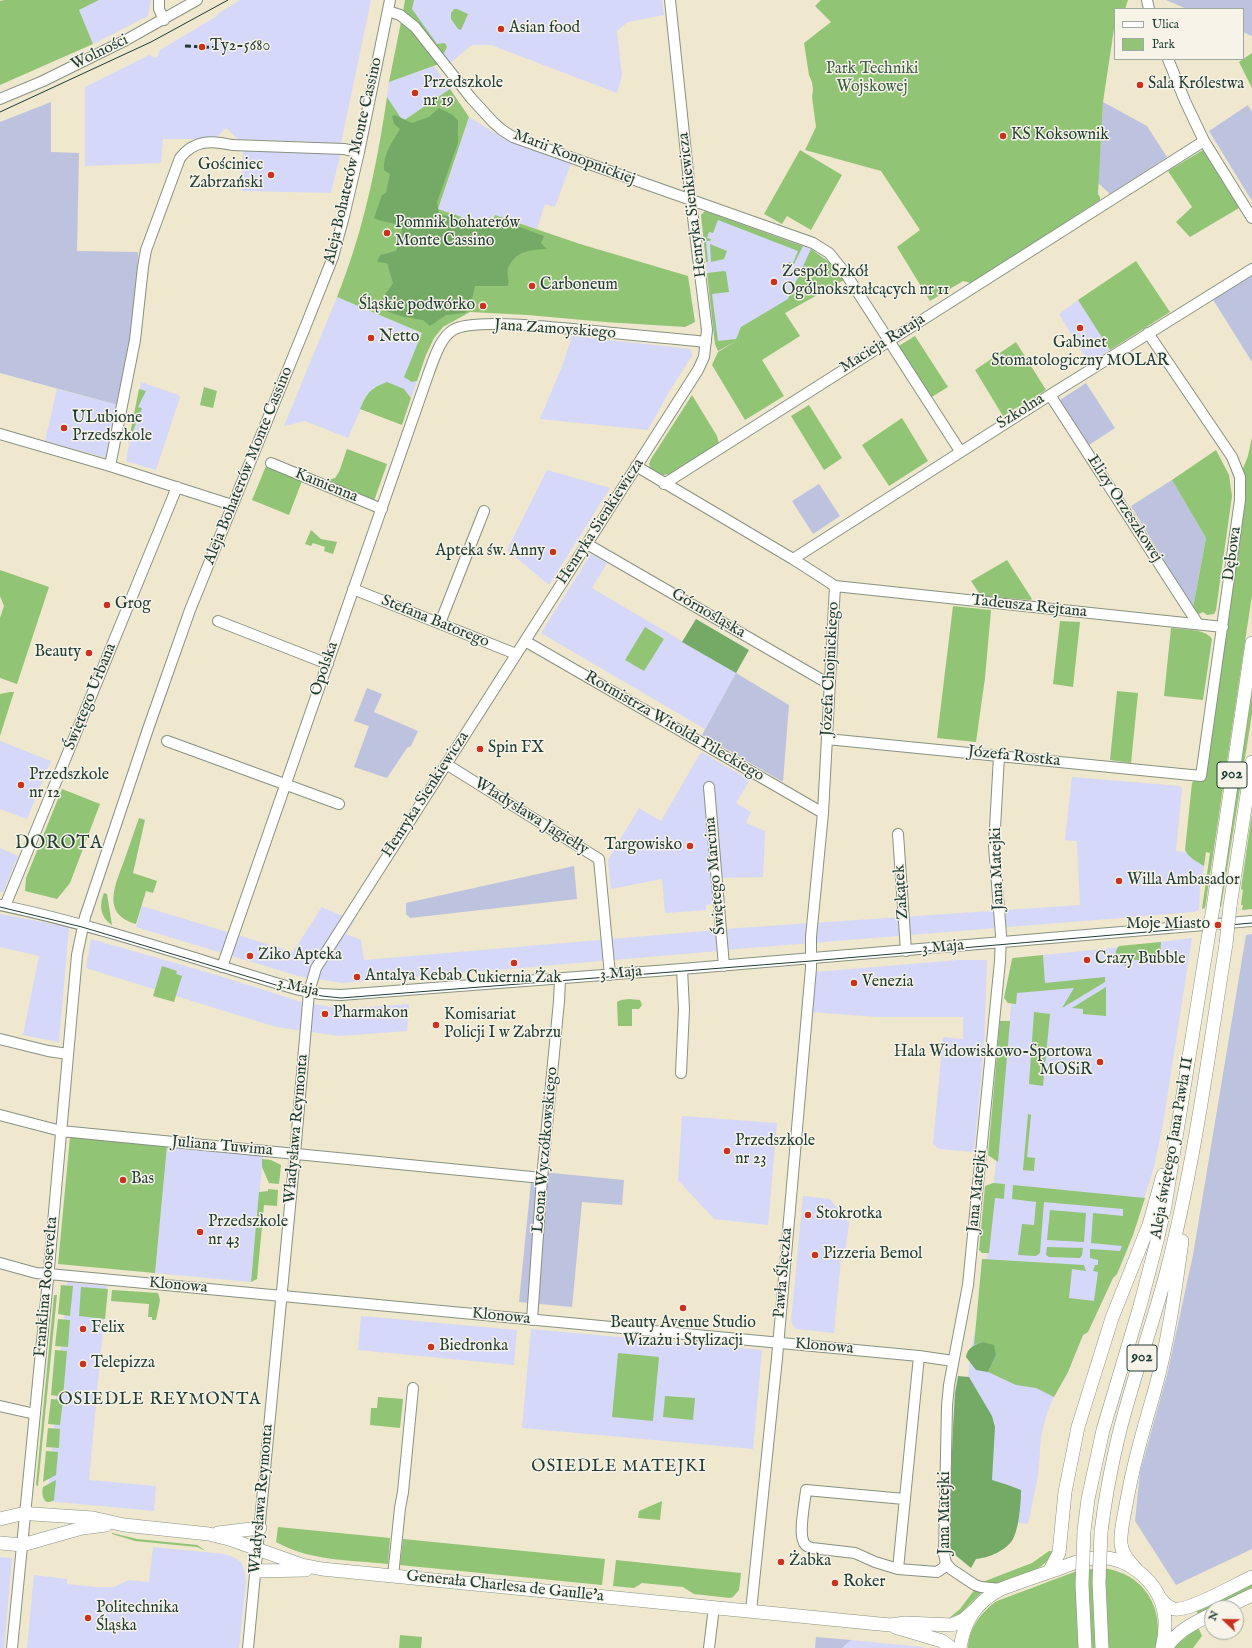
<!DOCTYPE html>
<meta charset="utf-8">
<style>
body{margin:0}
#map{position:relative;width:1252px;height:1648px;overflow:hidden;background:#efe7ce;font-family:"IM FELL English",serif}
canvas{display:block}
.legend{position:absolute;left:1114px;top:8px;width:130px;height:52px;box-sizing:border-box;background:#f7f3e8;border:1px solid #a1aaa0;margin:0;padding:5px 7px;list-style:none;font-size:12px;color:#1f3d34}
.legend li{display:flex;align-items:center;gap:8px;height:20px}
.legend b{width:20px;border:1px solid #a1aaa0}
.north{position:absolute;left:1204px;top:1600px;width:40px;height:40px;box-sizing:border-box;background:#f7f3e8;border:1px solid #a1aaa0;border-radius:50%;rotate:292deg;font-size:11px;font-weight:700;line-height:16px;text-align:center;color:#1f3d34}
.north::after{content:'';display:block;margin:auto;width:14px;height:18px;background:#c8321e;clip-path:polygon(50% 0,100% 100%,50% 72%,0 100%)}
</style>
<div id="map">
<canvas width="1252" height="1648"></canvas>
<ul class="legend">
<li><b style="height:5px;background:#fff"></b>Ulica</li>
<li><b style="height:11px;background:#91c475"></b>Park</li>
</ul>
<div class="north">N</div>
</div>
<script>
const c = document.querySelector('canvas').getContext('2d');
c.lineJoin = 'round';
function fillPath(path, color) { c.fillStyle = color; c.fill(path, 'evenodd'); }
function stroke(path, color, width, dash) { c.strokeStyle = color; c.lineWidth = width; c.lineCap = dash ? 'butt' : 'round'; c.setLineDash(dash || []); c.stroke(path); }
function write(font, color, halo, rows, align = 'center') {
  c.font = font + ' "IM FELL English",serif'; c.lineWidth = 3; c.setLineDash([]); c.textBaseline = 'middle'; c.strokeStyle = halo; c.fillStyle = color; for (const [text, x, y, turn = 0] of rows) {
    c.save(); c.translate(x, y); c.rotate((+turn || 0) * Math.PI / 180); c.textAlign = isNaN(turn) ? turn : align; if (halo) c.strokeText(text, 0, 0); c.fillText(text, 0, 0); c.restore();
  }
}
const built = new Path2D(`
 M99,0h52l-3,16 -55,28 -14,-34z
 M240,0h131l-30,143 -103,-4 -12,-11 -11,11h-52l-2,24 -76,3v-79l64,-32 8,3 3,-8 57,-34 2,-3z
 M408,0h254l2,15 -36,7 -11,9 5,45 -5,17 -126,-48h-19l-23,19 -42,-58z
 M434,66l16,23 -47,32 -16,-24 2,-15z
 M469,117l36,22 66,24 -16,44 -10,-3 -8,25 -42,-14 -4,12 -53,-18z
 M243,150l98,2 -10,41 -89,-2z
 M705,211l106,38 22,16 11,15 -126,71 -4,-12 -13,-124z
 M337,297l85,36 -10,49 5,-1 -6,17 -4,-6 -33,-5 -7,8 -19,43 -43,-17 -21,5z
 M1078,300l32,50 -21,13 -30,-49z
 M572,336l119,13 1,7 -22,34 -22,40 -108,-11 23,-55z
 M141,382l35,12 4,3 -24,73 -30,-9z
 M57,389l61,16 -11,53 -62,-17z
 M547,470l63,18 -61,97 -42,-35z
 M591,554l16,9 -15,25 144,85 -31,56 -164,-96z
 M0,741l51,20 -24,58 -27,-10z
 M701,752l49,28 -14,23 15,9 -5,11 19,8 -2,46 -43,1 2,25 -16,2v5l-41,3 -3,-34 -51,10 -3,-29 31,-52 22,13z
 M1072,777l84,7 23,2 3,2 -6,63 9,1 9,8 10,6 -4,21 -1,23 -5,2 -469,38 -1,-21 356,-24 -3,-64 -12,-1z
 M0,848l18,8 -15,36h-3z
 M142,906l151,46 29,-45 32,14 -8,13 15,6 3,20 353,-30 2,21 -376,32 -45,-7 -162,-49z
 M0,914l69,13 -10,115 -36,-7 16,-79 -39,-9z
 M1192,938l-29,186 -9,43 -21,68 -10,26 -6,13 -4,4 -25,54 -5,3 -15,37 -14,25 -7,16 -6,24 -3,39 -10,48 -69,-9 11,-162 13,-57 30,-311 32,-2 -2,-28 60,-6z
 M91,939l129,37 78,25 44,8 67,-5 -2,27 -67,5 -64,-9 -190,-59z
 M959,960h28l-3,85 -10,107 -35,-3 -6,-5 10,-107 20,2v-22h-86l-65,-5 3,-40z
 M682,1116l95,7 -9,102 -54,-6 -36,-39z
 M167,1146l96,10 -12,126 -96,-9z
 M803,1196l27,3 19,24 -4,30 -4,5 -7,75 -38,-4 -5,-7z
 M67,1282l40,4 -18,194 67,6 -2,25 -107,-10z
 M361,1316l156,14 -3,35 -156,-15z
 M531,1329l231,21 -9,99 -231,-21z
 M153,1547l71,7 9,3 8,5 3,8 2,11 -7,67h-212l7,-73 33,4v5l27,3h20l15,-7 20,2z
 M0,1557l12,1 -8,90h-4z
 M851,1640l71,7 2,1h-82z`);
const industrial = new Path2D(`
 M1166,0h86v36l-9,-4v-23h-56z
 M51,102v50l28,1 -2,98 61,1 -1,33 -5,47 -14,73 -118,-32v-251z
 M1103,102l44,24 20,31 -57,37 -12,-11z
 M1248,105l4,7v89l-43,-70z
 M1252,273v89l-40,-64z
 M1086,383l29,45 -26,17 -29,-45z
 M1172,480l34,58 -13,70 -62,-102z
 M819,484l21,32 -27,18 -21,-33z
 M736,673l53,32 -6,77 -81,-47z
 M367,688l15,6 -8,18 44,19 -7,15 -4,2 -20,30 -33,-11 15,-41 -15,-5z
 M574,866l3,33 -167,19 -4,-4v-11z
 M1252,934v615l-76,36 -41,-64 5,-49 27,-97 26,-120 53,-320z
 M532,1171l92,9 -2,25 -40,-3 -10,105 -53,-5z
 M816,1637l35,3 -9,8h-27z`);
const green = new Path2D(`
 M5,0h94l-20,10 14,34 -93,41v-84z
 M405,0h9l-2,9 25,35 8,-1 2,4 -3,6h-2l-39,-41z
 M821,0h307l-3,9h-10v13l-12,80 -5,92 2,3v3l-129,83 -8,-2 -33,20 -33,-54 23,-17 -39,-59 -76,-21 11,-23 -4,-30 1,-7 -1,-8 -3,-7 -5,-32 27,-21 -16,-16z
 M454,9h3l11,5 -7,16 -3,-1 -7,-10v-6z
 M401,22l10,7 28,35 -50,18z
 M1252,53v35l-13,-26z
 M450,89l19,28 -31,92 53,18 4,-12 85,29 108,32 7,46 -10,5 -80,-5 -77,-7 -58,-3 -27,15 -9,11 -8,17 -9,26 -5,1 -8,-5 18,-44 -85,-36c26,-64 40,-132 50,-200l16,24z
 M800,150l42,25 -31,55 -24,-14 -5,8 -18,-10z
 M1203,150l36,58 -49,29 -14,-15 16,-15 -24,-36z
 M705,211l86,31 12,4 -9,18 -13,14 7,-16 5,1 5,-12 -80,-31 -5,13 -4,-1 -2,6 4,1 -1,2h-4l2,21h-2l-5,-47z
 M710,244l17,7 -3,8 -13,3z
 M811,249l22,16 11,15 -59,33 15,23 -38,24 22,36 -39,24 -33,-55 6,-13 20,-12 -20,11 -3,-7 -8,-71 17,-2 2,1 3,20 -17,2 6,47 18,-2 5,-12 47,-28z
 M1136,261l34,51 -60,38 -32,-50z
 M915,336l33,51 -18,11 -33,-51z
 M1016,342l30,48 -43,26 -28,-46z
 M387,382l17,7 7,9 -9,27 -42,-16c8,-17 9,-20 27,-27z
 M204,387l13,4 -4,17 -13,-3z
 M139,389l7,2 -8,16 4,1 -14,36z
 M692,395l25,41 2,8 -49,30 -7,1 -13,-7 -1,-4 2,-5z
 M809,405l33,53 -18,12 -33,-54z
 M902,418l26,43 -39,25 -27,-41z
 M1252,437v158l-47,313 -3,1 8,-56 -4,-1 -2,14c-7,-4 -16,-9 -19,-16l7,-67 2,-2h10l41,-286v-12l-3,-12 6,-15z
 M347,449l40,15 -13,37 -46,-21 7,-2 4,-6z
 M1216,450l13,25 3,21 -16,114 -2,4 -7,1 -4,-3 -4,2 -6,-6 13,-70 -34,-58z
 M266,466l36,15 -13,34 -37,-15z
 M311,530l10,9 16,3 -4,12 -9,-3 1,-4 -12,-4 -2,3 -6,-2z
 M1007,560l25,39 -2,1 -49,-4 -10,-15z
 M0,570l49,17 -32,97 -17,-6v-60l4,-12 -4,-10z
 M953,606l38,4 -6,68 -9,64 -39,-4z
 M1060,621l20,1 -7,65 -20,-3z
 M645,627l19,12 -20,32 -19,-11z
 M1171,628c13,2 34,0 41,11l-9,61 -39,-4z
 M1252,690v24l-31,193h-2z
 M1117,691l21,2 -7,70 -21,-3z
 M10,692h4l-14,44v-42z
 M62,789l38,15 -30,79 -13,16 -32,-8 1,-13z
 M1252,812v97l-10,1 1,-5h-2l2,-15 -2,-1z
 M139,818l6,2 -12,53 24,8 -4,12 -7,-2 -10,33c-35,-10 -21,-38 -12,-63 5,-14 10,-29 15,-43z
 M104,893l3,1 5,31c-12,-8 -13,-20 -8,-32z
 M1161,942l-1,20 -33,-3 -1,7c-10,-3 -14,-12 -7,-20z
 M1043,955l2,28 60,-6v5l-43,26 12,-20 -57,5 -1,11 -8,-1 -4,-5 8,-39 1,-1z
 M162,966l15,5 -1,3 6,2 -8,26 -21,-6z
 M1106,987v29l-23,-2v-5l-11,-1z
 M629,999l11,1 2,5 -3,4h-7v17h-14l-1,-24 4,-2z
 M1034,1012l16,2 -7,72 -14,-2z
 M1000,1021h10l-12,141 -10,-7z
 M1028,1114l3,1 -4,42 8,1 -1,13 -11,-1z
 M70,1137l97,9 -12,127 -97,-9z
 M262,1159l9,1 10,5 -2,19 -10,-1 -7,-16z
 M993,1183l12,1 -1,15 -9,-1 -6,55h-7l-3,-3 6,-64z
 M1013,1185l132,13 -12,37 -16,39 -4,4 -25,54 -5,3 -15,37 -14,25 -18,-9 -20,-3 -28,-13 8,-17 -13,-13 -9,3 8,-86 102,6 2,6 -14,-2 -3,29 25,3 4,-29 -5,-1 2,-6h3v-5l-8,-2v-9l30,2 2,-5 -31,-3 2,-30 30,3v-7l-79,-7 -4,51 -4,3 -18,-1 4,-31 12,1 2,-23 -24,-3z
 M268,1189l10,1 -1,16 -13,-1 -7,74 -6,3 8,-90 9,-1z
 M1050,1210l36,3 -2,29 -37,-2z
 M1047,1247l36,1 -1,7 -2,3 -31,-1 -3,-2z
 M61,1285l12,1 -3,30 -12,-2z
 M81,1287l27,2 -3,30 -26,-3z
 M112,1290l46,3 2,7 -4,20h-4v-3h-4l1,-13 -38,-3z
 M54,1295h3l-19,191 -2,-1z
 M58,1319l12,1 -2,27 -13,-1z
 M55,1350l12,1 -4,46 -12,-2z
 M618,1353l41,4 -6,64 -41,-4z
 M665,1396l30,2 -2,22 -30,-3z
 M378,1397l25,2 -3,29 -30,-3 1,-17h6z
 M51,1399l12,1 -3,25 -12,-1z
 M48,1428l12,1 -1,19 -13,-1z
 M46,1451l12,1 -2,23 -13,7z
 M56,1480l-2,20c-10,7 -13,-5 -11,-13z
 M662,1501l-2,19 -22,-2 1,-7z
 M278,1527l112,11 -2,26c-38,-4 -78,-3 -112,-22z
 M112,1533l25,6 60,6 9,6 -9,-4 -62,-6 -23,-7z
 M403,1539l202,20 -3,26 -202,-20z
 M1049,1551h4c-4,9 -8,13 -16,18l-45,16 -12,-2 52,-20z
 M616,1560l125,13 -2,17 -6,7 -3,1 -36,-4 -11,-7 -41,-4 -8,5 -21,-2z
 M1101,1568c43,4 64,40 55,80h-188c1,-20 13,-36 29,-47l80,-30z
 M1252,1583v6l-53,26 -3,-4z
 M975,1589l6,4 -21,21 -12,5 12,-10z
 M1198,1627l4,9 -9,12h-20z
 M400,1635l22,2 -1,11h-22z`);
const forest = new Path2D(`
 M439,108l14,7 5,6v22l-21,59 2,12 54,14 7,-8 44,16 -3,7 6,6c-16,1 -31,1 -39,19 -2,7 2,12 0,18h-33l-4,18 -6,9 -19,2 -16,11 -7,-6 -19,-3 -18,-6 -4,-12 11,-16 -6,-20 -10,-1 3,-7 16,-4 5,-12 1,-12c-11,-6 -18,-4 -28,-9l8,-23 4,-2 4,-19 -6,-4c-1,-15 8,-28 16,-41l-6,-5 -2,-8 3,-1 17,8 17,-6z
 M696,619l53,31 -13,23 -54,-31z
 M983,1342l11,3 2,10 -8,17 -12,-2 -10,-13c2,-10 8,-12 17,-15z
 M958,1376l11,1 23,39 3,11 -3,53 16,5 13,5c0,13 -2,38 -8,49 -7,12 -25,19 -37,20l-5,9 -17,-14 -6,-11 5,-115 2,-35z`);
const minor = new Path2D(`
 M159,0v9l5,11
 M1147,0l2,9
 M388,11l12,4 15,12 56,71 22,24 9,8 11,7 300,106 16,10 17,21 114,177
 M1168,59l17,42 19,40 48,77
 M0,99l43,-18 83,-41 71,-40
 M1050,395l148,229
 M0,434l110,32 122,39
 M271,463l111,46
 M110,466l25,-126 8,-73 3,-17 34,-92c14,-18 31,-18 52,-13l112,4 15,3
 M636,466l157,93 42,27 -12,227 -12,124v31l-34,390 -26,253
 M664,484l540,-343
 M587,544l242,140
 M793,559l257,-164 202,-126
 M835,586l388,41
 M353,589l163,65
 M218,621l110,43
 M440,623l44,-112
 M525,641l298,172
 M827,739l374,37 39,-276v-23l-8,-20 -84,-124
 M167,741l172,63
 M999,756l-5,90 7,89 -1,26 -32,324 -19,100 -2,21 -3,148 2,9 5,6 24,16 6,2 20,2
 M446,764l153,95 11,116
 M709,787l15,179
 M898,834l8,117
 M0,905c100,21 198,55 296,84l25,5 20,1 341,-26 570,-48
 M5,906l172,-419
 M222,967l207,-595c5,-13 11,-34 24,-42 21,-13 114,-1 141,1 38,4 75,7 112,11
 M0,1039l48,12 20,3
 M681,1073l3,-64 -2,-40
 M0,1115l61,16 481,47
 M0,1263l36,10 13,1 870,82 34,5
 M532,1320l10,-142 17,-177 1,-22
 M0,1406l35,8
 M904,1499l-98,-9c-1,12 -7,40 -3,50 1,5 4,7 9,8l43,5 20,9 23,7 39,3 6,-4 3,-5
 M898,1569l21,-213
 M393,1576l7,-68 3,-16 10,-104
 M12,1648l35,-358 30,-335 8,-38 63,-188 42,-119 114,-280 29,-73 11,-41 15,-64 31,-152
 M248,1648l47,-494 14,-162 7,-24 382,-598 6,-13 3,-27 -16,-129 -21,-201
 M709,1648l5,-41`);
const major = new Path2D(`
 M1230,906l22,-144
 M1213,908l39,-265
 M0,1519l25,-6 8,1 60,4 31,7 85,9 20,5 73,26 20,4 568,56 15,-2 47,2 11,-5 9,-8
 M1084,1531l4,-32 15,-69 37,-124 17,-65 8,-35 42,-261
 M1101,1532c4,-33 10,-65 18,-98 14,-57 35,-112 49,-168 27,-106 41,-215 58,-322
 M218,1533l42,-5
 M0,1543l22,2 60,-17 24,-3
 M1136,1569c-7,-7 -14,-15 -15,-25 -1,-13 3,-27 5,-39 7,-40 17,-74 28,-112 14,-50 21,-101 28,-152
 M256,1571l50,-1
 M1049,1572l10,-19 6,-61 13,-65 34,-109 37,-93 14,-50
 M1160,1598c4,5 7,9 14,11 15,3 62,-25 78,-32
 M1225,1608l27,-13
 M895,1627l47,14 9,7
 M960,1648c4,-27 16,-46 41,-59 19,-7 38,-14 57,-20 11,-4 23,-10 35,-11 32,-4 65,22 71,54 2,12 1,24 -2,36
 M1166,1648c11,-17 28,-25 46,-34`);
const tram = new Path2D(`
 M0,112l151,-70 77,-42
 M0,907l82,20 214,64 26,5 19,2 470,-37 441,-38`);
const rail = new Path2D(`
 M185,46l35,2`);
const majorBridge = new Path2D(`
 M1226,944l4,-38
 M1207,945l6,-37
 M1084,1531l-2,53 3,64
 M1101,1532l-2,50 3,66`);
const markers = [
 [501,29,4,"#c8321e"],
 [202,47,4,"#c8321e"],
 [1140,85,4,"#c8321e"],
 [415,93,4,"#c8321e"],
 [1003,136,4,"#c8321e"],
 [271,175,4,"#c8321e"],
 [387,233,4,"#c8321e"],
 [774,282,4,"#c8321e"],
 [532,286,4,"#c8321e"],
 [483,306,4,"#c8321e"],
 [1080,328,4,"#c8321e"],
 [371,338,4,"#c8321e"],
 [64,428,4,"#c8321e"],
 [553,552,4,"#c8321e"],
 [107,605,4,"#c8321e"],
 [89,653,4,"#c8321e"],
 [480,749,4,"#c8321e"],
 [21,785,4,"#c8321e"],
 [690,846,4,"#c8321e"],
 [1119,881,4,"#c8321e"],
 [1218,925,4,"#c8321e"],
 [250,956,4,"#c8321e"],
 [1087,960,4,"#c8321e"],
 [514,963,4,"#c8321e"],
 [357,977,4,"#c8321e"],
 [854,983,4,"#c8321e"],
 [325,1014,4,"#c8321e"],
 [436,1025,4,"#c8321e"],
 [1100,1062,4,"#c8321e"],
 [727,1151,4,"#c8321e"],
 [123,1180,4,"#c8321e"],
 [808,1215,4,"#c8321e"],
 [200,1232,4,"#c8321e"],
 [815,1255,4,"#c8321e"],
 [683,1308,4,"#c8321e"],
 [83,1329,4,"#c8321e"],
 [431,1347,4,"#c8321e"],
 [83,1364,4,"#c8321e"],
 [781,1562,4,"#c8321e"],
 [835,1583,4,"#c8321e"],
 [88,1618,4,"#c8321e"]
];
const shields = [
 [1232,775,30],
 [1142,1358,30]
];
const shieldNames = [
 ["902",1232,775],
 ["902",1142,1358]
];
const poiNames = [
 ["Asian food",509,29],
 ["Ty2-5680",210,47],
 ["Przedszkole",423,84],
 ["nr 19",423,102],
 ["Sala Królestwa",1148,85],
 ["KS Koksownik",1011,136],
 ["Gościniec",263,166,"right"],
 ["Zabrzański",263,184,"right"],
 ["Pomnik bohaterów",395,224],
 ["Monte Cassino",395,242],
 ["Zespół Szkół",782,273],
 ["Ogólnokształcących nr 11",782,291],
 ["Carboneum",540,286],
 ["Śląskie podwórko",475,306,"right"],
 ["Netto",379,338],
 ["Gabinet",1080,344,"center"],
 ["Stomatologiczny MOLAR",1080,362,"center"],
 ["ULubione",72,419],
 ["Przedszkole",72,437],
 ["Apteka św. Anny",545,552,"right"],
 ["Grog",115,605],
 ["Beauty",81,653,"right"],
 ["Spin FX",488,749],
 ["Przedszkole",29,776],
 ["nr 12",29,794],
 ["Targowisko",682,846,"right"],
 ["Willa Ambasador",1127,881],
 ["Moje Miasto",1210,925,"right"],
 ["Ziko Apteka",258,956],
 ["Crazy Bubble",1095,960],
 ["Antalya Kebab",365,977],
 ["Cukiernia Żak",514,979,"center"],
 ["Venezia",862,983],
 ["Pharmakon",333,1014],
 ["Komisariat",444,1016],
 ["Policji I w Zabrzu",444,1034],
 ["Hala Widowiskowo-Sportowa",1092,1053,"right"],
 ["MOSiR",1092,1071,"right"],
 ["Przedszkole",735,1142],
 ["nr 23",735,1160],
 ["Bas",131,1180],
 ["Stokrotka",816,1215],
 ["Przedszkole",208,1223],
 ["nr 43",208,1241],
 ["Pizzeria Bemol",823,1255],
 ["Beauty Avenue Studio",683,1324,"center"],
 ["Wizażu i Stylizacji",683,1342,"center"],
 ["Felix",91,1329],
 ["Biedronka",439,1347],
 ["Telepizza",91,1364],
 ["Żabka",789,1562],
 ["Roker",843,1583],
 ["Politechnika",96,1609],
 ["Śląska",96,1627]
];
const streetNames = [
 ["Wolności",100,53,-26],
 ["Marii Konopnickiej",574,158,21],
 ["Aleja Bohaterów Monte Cassino",354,161,-77],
 ["Henryka Sienkiewicza",693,205,-97],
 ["Jana Zamoyskiego",555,330,4],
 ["Macieja Rataja",883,344,-32],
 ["Szkolna",1021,412,-32],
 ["Aleja Bohaterów Monte Cassino",249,466,-68],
 ["Kamienna",326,486,22],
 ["Elizy Orzeszkowej",1124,509,57],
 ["Henryka Sienkiewicza",601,522,-57],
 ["Dębowa",1233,554,-82],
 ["Tadeusza Rejtana",1029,607,6],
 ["Górnośląska",708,614,30],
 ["Stefana Batorego",435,622,22],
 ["Opolska",325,669,-71],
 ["Józefa Chojnickiego",831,669,-87],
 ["Świętego Urbana",91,697,-68],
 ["Rotmistrza Witolda Pileckiego",674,727,30],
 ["Józefa Rostka",1014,757,6],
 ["Henryka Sienkiewicza",426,795,-57],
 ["Władysława Jagiełły",531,817,32],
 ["Jana Matejki",998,869,-92],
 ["Świętego Marcina",716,876,-95],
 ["Zakątek",902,892,-94],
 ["3 Maja",943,948,-5],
 ["3 Maja",621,974,-5],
 ["3 Maja",298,988,13],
 ["Władysława Reymonta",297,1129,-85],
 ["Juliana Tuwima",222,1147,5],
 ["Aleja świętego Jana Pawła II",1173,1148,-80],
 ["Leona Wyczółkowskiego",546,1150,-85],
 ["Jana Matejki",978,1191,-84],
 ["Pawła Ślęczka",784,1273,-85],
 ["Klonowa",178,1286,5],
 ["Franklina Roosevelta",47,1287,-85],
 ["Klonowa",501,1317,6],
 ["Klonowa",824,1347,5],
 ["Władysława Reymonta",262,1499,-85],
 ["Jana Matejki",946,1513,-90],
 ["Generała Charlesa de Gaulle'a",505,1587,6]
];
const parkNames = [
 ["Park Techniki",872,70],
 ["Wojskowej",872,88]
];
const neighbourhoodNames = [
 ["OSIEDLE REYMONTA",160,1401],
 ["OSIEDLE MATEJKI",619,1468]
];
const quarterNames = [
 ["DOROTA",59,844]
];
fillPath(built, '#d5d8f9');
fillPath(industrial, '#bdc3de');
fillPath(green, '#91c475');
fillPath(forest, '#74aa66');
stroke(minor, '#879281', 12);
stroke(major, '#879281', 14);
stroke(minor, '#fff', 10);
stroke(major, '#fff', 13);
stroke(tram, '#1f3d34', 1);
stroke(rail, '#1f3d34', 3, [6, 3]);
stroke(majorBridge, '#879281', 14, []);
stroke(majorBridge, '#fff', 13);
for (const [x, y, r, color] of markers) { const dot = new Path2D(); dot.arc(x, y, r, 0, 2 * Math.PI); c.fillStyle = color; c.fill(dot); stroke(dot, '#f7f3e8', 1.5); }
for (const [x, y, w] of shields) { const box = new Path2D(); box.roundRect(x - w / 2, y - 13, w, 26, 3); c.fillStyle = '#f7f3e8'; c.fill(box); stroke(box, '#1f3d34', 1); }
write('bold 15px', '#1f3d34', null, shieldNames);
write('16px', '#1f3d34', '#f7f3e8', poiNames, 'left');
write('16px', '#1f3d34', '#f7f3e8', streetNames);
write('16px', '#3c5f44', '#f7f3e8', parkNames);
c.letterSpacing = '1px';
write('17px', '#1f3d34', '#f7f3e8', neighbourhoodNames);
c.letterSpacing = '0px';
c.letterSpacing = '1px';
write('18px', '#1f3d34', '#f7f3e8', quarterNames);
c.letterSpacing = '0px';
</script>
